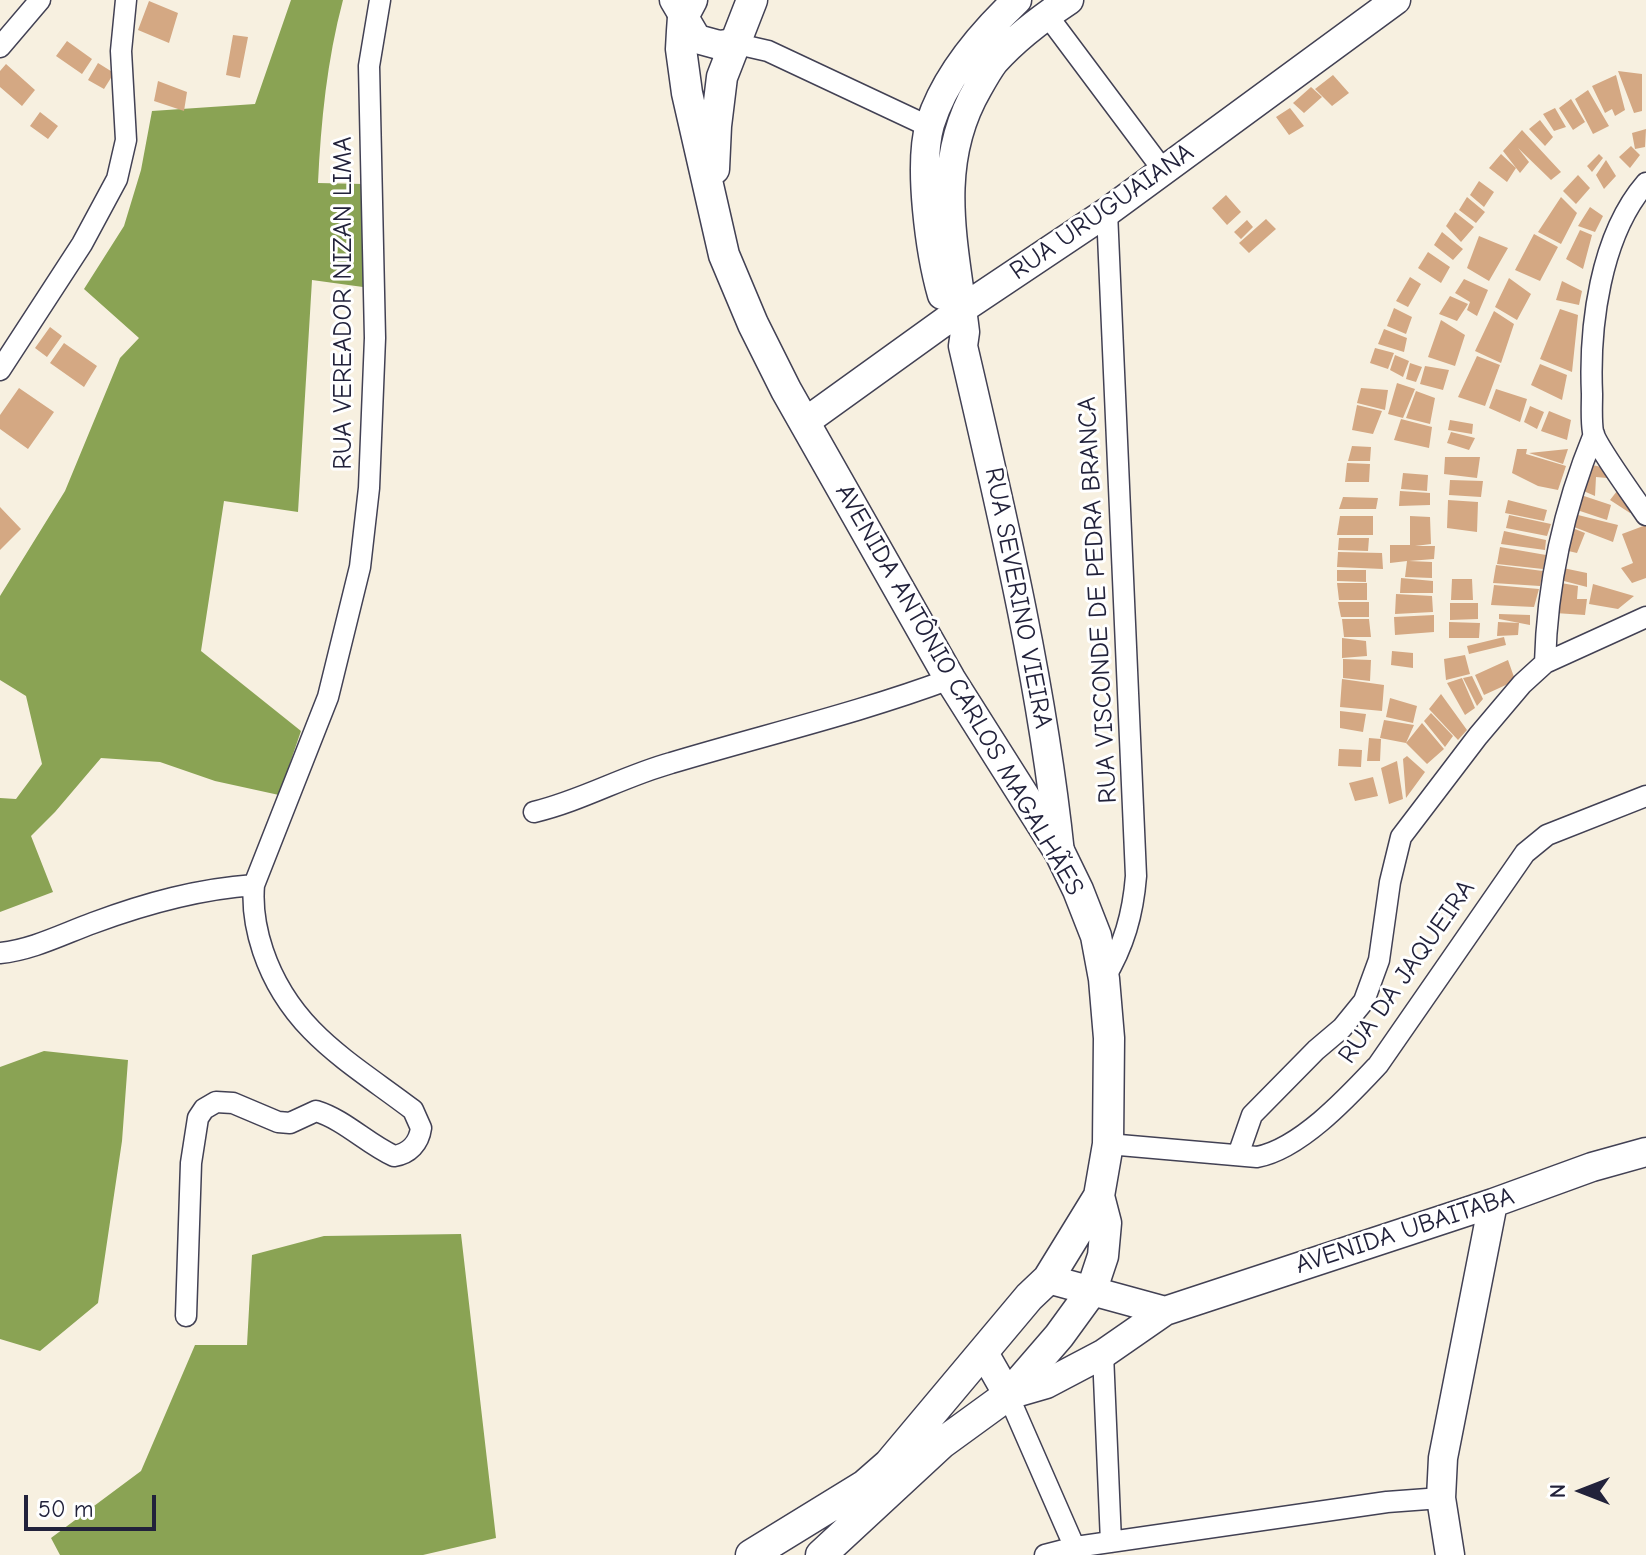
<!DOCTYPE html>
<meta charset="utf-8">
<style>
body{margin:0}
#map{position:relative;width:1646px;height:1555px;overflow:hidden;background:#f7f0e0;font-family:"Comic Neue",sans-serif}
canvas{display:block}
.north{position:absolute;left:1542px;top:1451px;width:80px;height:80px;-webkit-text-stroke:6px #fff;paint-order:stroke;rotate:270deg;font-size:22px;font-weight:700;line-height:32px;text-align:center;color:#22223b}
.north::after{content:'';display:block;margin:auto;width:28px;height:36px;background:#22223b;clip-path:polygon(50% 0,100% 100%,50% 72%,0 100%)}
.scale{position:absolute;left:24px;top:1495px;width:132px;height:36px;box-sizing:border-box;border:4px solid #22223b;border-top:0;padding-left:10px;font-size:24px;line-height:28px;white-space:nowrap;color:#22223b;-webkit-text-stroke:6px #fff;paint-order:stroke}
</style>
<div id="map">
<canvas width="1646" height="1555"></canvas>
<div class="north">N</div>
<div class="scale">50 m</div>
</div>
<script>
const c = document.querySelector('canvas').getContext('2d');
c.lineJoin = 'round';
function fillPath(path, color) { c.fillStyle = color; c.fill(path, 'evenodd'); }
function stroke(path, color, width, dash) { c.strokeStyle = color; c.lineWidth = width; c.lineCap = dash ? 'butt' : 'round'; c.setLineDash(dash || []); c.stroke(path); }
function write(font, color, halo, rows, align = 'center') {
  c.font = font + ' "Comic Neue",sans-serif'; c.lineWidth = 6; c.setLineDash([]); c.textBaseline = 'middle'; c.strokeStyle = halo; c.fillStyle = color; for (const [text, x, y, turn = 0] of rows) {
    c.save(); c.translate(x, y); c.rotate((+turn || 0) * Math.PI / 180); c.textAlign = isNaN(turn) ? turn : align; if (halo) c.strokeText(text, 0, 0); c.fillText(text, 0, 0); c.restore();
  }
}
const forest = new Path2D(`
 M291,0h52c-16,60 -22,121 -25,183l45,1v103l-51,-7 -14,232 -74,-11 -23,150 100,80 -22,64 -64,-14 -55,-19 -59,-4 -46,54 -24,24 22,56 -53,20v-114l16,1 26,-35 -16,-68 -26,-16v-84l65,-105 55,-133 19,-20 -55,-49 40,-63 17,-56 11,-59 103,-7z
 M44,1051l84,9 -6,81 -24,162 -58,48 -40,-12v-272z
 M461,1234l35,304 -73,17h-363l-9,-17 90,-67 54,-126h52l5,-90 72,-19z`);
const building = new Path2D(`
 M149,1l29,12 -9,30 -31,-13z
 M233,35l15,2 -8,41 -14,-3z
 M67,41l25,18 -10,15 -26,-18z
 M98,63l16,10 -10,16 -16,-9z
 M6,64l29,26 -13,16 -22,-19v-16z
 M1618,71l24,3v37l-8,2z
 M1333,75l16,18 -17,13 -17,-17z
 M1616,75l9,35 -10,6 -3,-7 -7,4 -13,-27z
 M158,81l29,11 -3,19 -30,-10z
 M1311,87l11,10 -18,16 -11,-10z
 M1588,90l21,36 -16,8 -18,-35z
 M1571,99l14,23 -12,8 -14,-22z
 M1290,108l14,18 -15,9 -13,-18z
 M1555,108l11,19 -12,4 -11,-17z
 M40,112l18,14 -10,13 -18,-13z
 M1540,120l13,17 -8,9 -16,-17z
 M1646,129l-1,18 -10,2 -3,-16z
 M1522,130l39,42 -10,8 -33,-32 11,14 -9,11 -17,-22z
 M1631,146l9,9 -10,13 -11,-11z
 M1501,154l15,14 -9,14 -18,-14z
 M1599,154l4,4 -11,14 -5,-6z
 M1606,160l10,16 -12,13 -8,-14z
 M1578,175l12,13 -14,16 -13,-13z
 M1479,181l15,11 -10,15 -14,-12z
 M1226,195l15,17 -14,13 -15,-17z
 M1467,197l18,15 -9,11 -17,-13z
 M1561,197l16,16 -16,31 -23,-12z
 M1590,207l13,9 -8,16 -17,-6z
 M1455,212l19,15 -13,15 -15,-16z
 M1266,219l10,10 -27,24 -10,-10z
 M1247,220l6,7 -12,12 -7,-7z
 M1580,230l12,5 -9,34 -17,-10z
 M1442,232l21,17 -10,11 -19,-15z
 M1534,234l24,13 -18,34 -25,-11z
 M1479,236l29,12 -19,33 -22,-13z
 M1428,252l22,15 -9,16 -23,-15z
 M1410,277l11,7 -13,23 -12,-6z
 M1509,278l22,16 -14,26 -22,-13z
 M1464,279l24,11 -11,26 -10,-6 3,-8 -15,-9z
 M1562,281l20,10 -3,14 -23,-5z
 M1450,296l18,8 -11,17 -18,-7z
 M1394,308l18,9 -6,17 -19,-8z
 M1560,309l18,6 -6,57 -32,-13z
 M1494,311l20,13 -13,39 -26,-12z
 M1441,320l24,15 -10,31 -27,-9z
 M50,327l12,9 -15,21 -12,-9z
 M1384,329l23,9 -3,14 -26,-8z
 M64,343l33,23 -13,21 -34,-24z
 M1375,348l19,5 -6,16 -18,-6z
 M1395,355l14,6 -6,16 -13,-7z
 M1477,356l23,9 -15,41 -27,-9z
 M1410,363l12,4 -6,15 -10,-3z
 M1540,364l27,11 -5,25 -31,-15z
 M1425,366l24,4 -6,20 -23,-6z
 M1397,383l18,6 -12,29 -15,-4z
 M19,388l35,24 -26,37 -28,-20v-14z
 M1361,388l27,2 -3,20 -28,-7z
 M1496,389l31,10 -7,23 -31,-14z
 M1416,391l19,7 -5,26 -24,-6z
 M1357,405l25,6 -9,23 -21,-4z
 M1530,406l14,6 -7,17 -13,-7z
 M1549,411l22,9 -4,20 -26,-9z
 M1401,419l31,8 -3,21 -35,-8z
 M1450,420l23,4 -1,10 -24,-4z
 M1451,432l24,6 -6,12 -22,-7z
 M1352,446l19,1 -1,14h-22z
 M1517,449h10l-1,5 40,12 -8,24 -20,-4 -26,-13z
 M1568,449l-5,15 -34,-11z
 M1445,457h35l-3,21 -33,-4z
 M1347,463l23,1 -1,18h-24z
 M1588,464l22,5 -3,9 -11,-1 -1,19 -16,-7z
 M1403,473l25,2 -1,16 -26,-2z
 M1450,480l33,1 -2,16 -32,-2z
 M1621,486l14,18 -5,9 -20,-13z
 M1400,491l30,2v12l-31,1z
 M1578,494l33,11 -4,15 -33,-11z
 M1343,497l35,1 -2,11h-37z
 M1448,500l30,2 -1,30 -30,-4z
 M1508,500l39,10 -3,11 -39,-8z
 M0,507l21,22 -21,21z
 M1509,515l42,9 -4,12 -41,-8z
 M1578,515l40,10 -5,17 -39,-15z
 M1340,516h33v19h-36z
 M1410,516l20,1 1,27 -16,2h20l-1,13 -25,2 23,1v16l-27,-1 2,-16 -17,2v-18h20z
 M1646,525v53l-14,5 -11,-15 12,-5 -11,-29z
 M1570,527l15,6 -8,20 -13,-3z
 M1504,531l42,9 -1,10 -44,-6z
 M1339,538h30l-1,13 -30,-1z
 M1500,547l46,8 -3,14 -46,-5z
 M1338,552l44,1 1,16 -46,-2z
 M1496,565l47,6 -3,15 -47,-3z
 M1563,568l24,5v14l-27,-7z
 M1337,570h29v12l-29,-1z
 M1401,578l32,3v12h-33z
 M1452,579h20l1,21h-22z
 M1337,583h30v17h-28z
 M1561,583l17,3 -1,13h10l-2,16 -30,-2z
 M1593,584l41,12 -16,13 -29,-5z
 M1494,585l45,4 -5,18 -43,-2z
 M1396,594l36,2 1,16 -38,2z
 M1338,602h31v15h-28z
 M1450,603h28v16l-28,1z
 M1499,614l31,1v10l-31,-6z
 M1434,615v17l-39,3 -1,-18z
 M1342,619h27l2,18h-27z
 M1449,622l31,1 -1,15h-30z
 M1498,622l21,1 -1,12 -21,1z
 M1504,637l2,8 -37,9 -2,-8z
 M1342,638l24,3 1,15 -25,2z
 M1392,651l21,2v15l-22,-3z
 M1465,655l5,19 -24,6 -2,-21z
 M1343,659l28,1 -1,21 -27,-3z
 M1508,660l6,17 -6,7 -24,11 -9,-20z
 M1472,676l11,23 -6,7 -14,-28z
 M1462,678l13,30 -10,7 -18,-32z
 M1342,679l42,6 -2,26 -42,-4z
 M1441,694l26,36 -9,10 -29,-31z
 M1390,698l27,8 -4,17 -27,-6z
 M1340,711l26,3 -3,18 -23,-4z
 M1431,713l22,23 -8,11 -21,-26z
 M1384,720l30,5 -8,18 -26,-5z
 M1422,723l22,26 -17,15 -21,-21z
 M1369,738l12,1 -1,22h-13z
 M1339,749l23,1 -1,17 -23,-1z
 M1407,756l18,16 -19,26 -3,-39z
 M1397,761l6,38 -14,5 -8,-36z
 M1373,777l5,19 -23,5 -6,-18z`);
const street = new Path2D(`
 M1047,15l116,155
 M733,43l35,8 162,76
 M0,47l40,-47
 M1646,183c-46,53 -57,144 -54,211 0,12 -1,26 1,38 3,13 43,68 53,83
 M0,370l82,-126 35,-65 9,-39 -5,-89 5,-51
 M1545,663c2,-78 19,-156 49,-229
 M534,812c47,-11 90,-36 137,-49 93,-28 188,-50 279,-84
 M0,953c32,-3 63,-19 93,-30 54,-20 105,-34 161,-38
 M1104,979c20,-33 29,-65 32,-103l-29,-664
 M1108,1144l149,13c43,-8 91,-60 121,-92l147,-212 22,-18 99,-39
 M1238,1155l14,-40 64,-65 26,-22 22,-27 15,-41 11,-78 11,-45 77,-101 44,-52 23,-21 101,-46
 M186,1316l5,-153 7,-45 6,-9 12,-7 17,1 45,19 12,1 26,-12c29,9 50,32 78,45 15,-2 25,-13 27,-28l-8,-18c-63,-48 -123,-79 -150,-159 -7,-21 -11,-43 -9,-66l74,-188 32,-130 9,-79 6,-150 -6,-272 11,-66
 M1103,1354l8,188
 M1008,1395l70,160
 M1045,1555l31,-8 311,-45 54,-4`);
const secondary = new Path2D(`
 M674,0l23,39 22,6 14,-2
 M942,295c-12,-42 -24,-130 -12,-171 15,-48 51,-90 87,-124
 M805,422l157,-113 145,-97 289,-212
 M1060,853c-18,-172 -58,-339 -97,-507l2,-14c-10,-85 -33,-165 13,-244 5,-9 10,-18 16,-26 22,-25 48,-44 75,-62
 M1048,1279l117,32
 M985,1350l3,10 20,35 38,-11 57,-30 62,-43 328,-108 99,-36 54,-15
 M1450,1555l-9,-57 2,-40 50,-255`);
const primary = new Path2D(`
 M692,0l-9,17 -1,14 -1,18 6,44 37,162 29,69 33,66 164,289 110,174 18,37 18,46 8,43 5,59 -1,106 -9,52 -51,83 -19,18 -140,167 -24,21 -114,70
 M714,169l2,-43 6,-49 30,-77
 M821,1555l121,-112 66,-48 51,-59 32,-44 12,-36 3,-33 -7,-27`);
const streetNames = [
 ["RUA URUGUAIANA",1102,212,-35],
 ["RUA VEREADOR NIZAN LIMA",344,303,-90],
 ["RUA SEVERINO VIEIRA",1018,598,79],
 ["RUA VISCONDE DE PEDRA BRANCA",1098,600,-93],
 ["AVENIDA ANTÔNIO CARLOS MAGALHÃES",959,690,60],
 ["RUA DA JAQUEIRA",1407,972,-55],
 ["AVENIDA UBAITABA",1405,1231,-18]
];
fillPath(forest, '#8aa354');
fillPath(building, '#d4a883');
stroke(street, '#424154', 23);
stroke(secondary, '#424154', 31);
stroke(primary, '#424154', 33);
stroke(street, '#fff', 20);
stroke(secondary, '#fff', 28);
stroke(primary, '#fff', 30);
write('26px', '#22223b', '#fff', streetNames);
</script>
